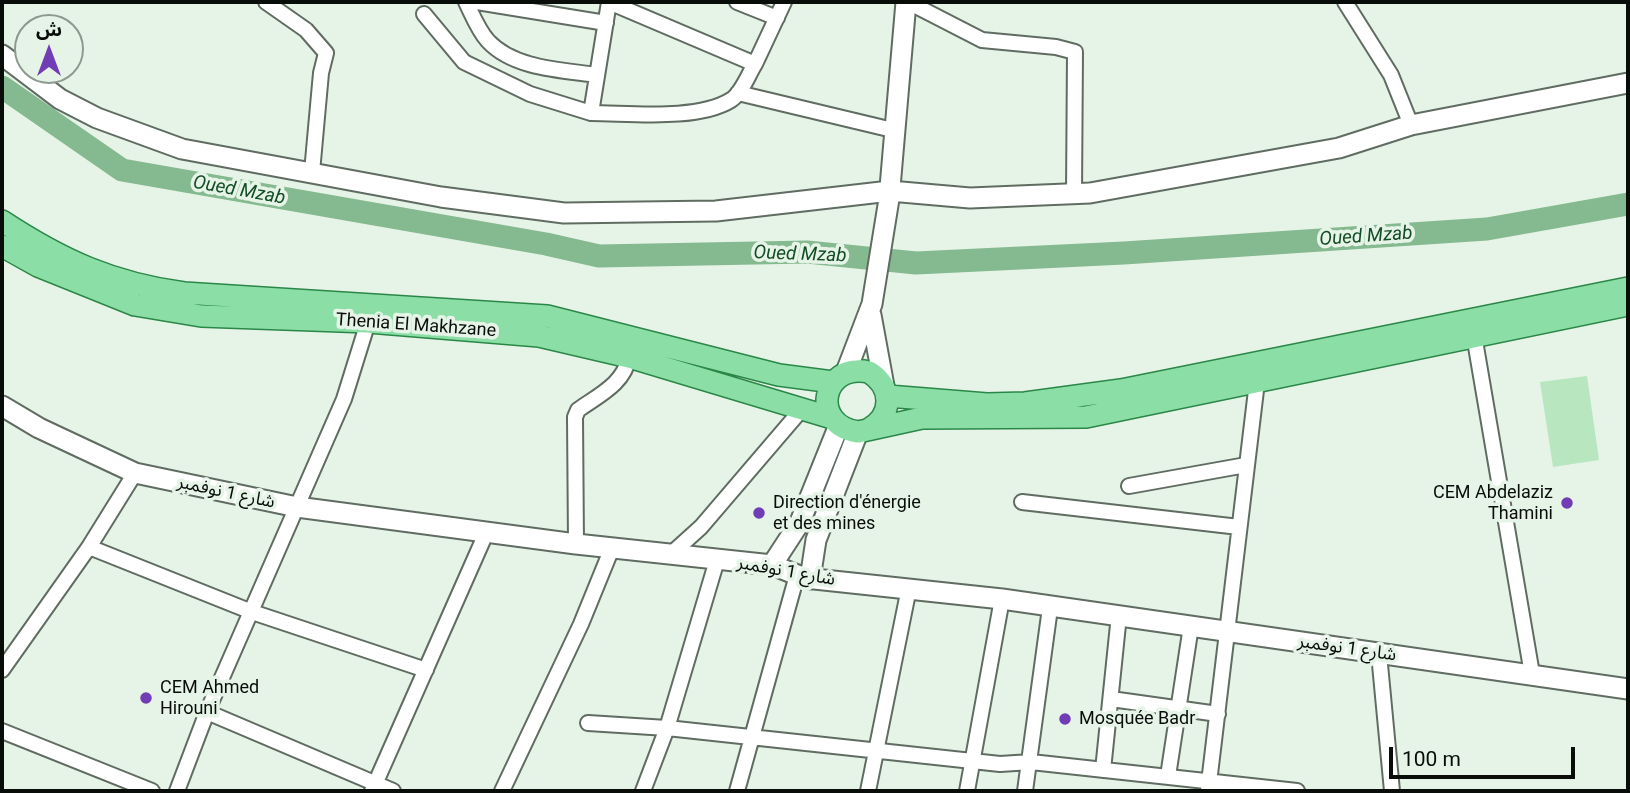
<!DOCTYPE html>
<meta charset="utf-8">
<style>
body{margin:0}
#map{position:relative;width:1630px;height:793px;overflow:hidden;background:#e6f4e8;font-family:Roboto,"Noto Sans Arabic",sans-serif}
canvas{display:block}
.frame{position:absolute;inset:0;border:4px solid #090d09;pointer-events:none}
.north{position:absolute;left:14px;top:14px;width:70px;height:70px;box-sizing:border-box;background:#e6f4e8;border:2px solid #8e988f;border-radius:50%;rotate:0deg;font-size:19px;font-weight:700;line-height:28px;text-align:center;color:#090d09}
.north::after{content:'';display:block;margin:auto;width:24px;height:32px;background:#713db4;clip-path:polygon(50% 0,100% 100%,50% 72%,0 100%)}
.scale{position:absolute;left:1389px;top:747px;width:186px;height:32px;box-sizing:border-box;border:4px solid #090d09;border-top:0;padding-left:9px;font-size:21px;line-height:24px;white-space:nowrap;color:#090d09;-webkit-text-stroke:5px #e6f4e8;paint-order:stroke}
</style>
<div id="map">
<canvas width="1630" height="793"></canvas>
<div class="frame"></div>
<div class="north">ش</div>
<div class="scale">100 m</div>
</div>
<script>
const c = document.querySelector('canvas').getContext('2d');
c.lineJoin = 'round';
function fillPath(path, color) { c.fillStyle = color; c.fill(path, 'evenodd'); }
function stroke(path, color, width, dash) { c.strokeStyle = color; c.lineWidth = width; c.lineCap = dash ? 'butt' : 'round'; c.setLineDash(dash || []); c.stroke(path); }
function write(font, color, halo, rows, align = 'center') {
  c.font = font + ' Roboto,"Noto Sans Arabic",sans-serif'; c.lineWidth = 7; c.setLineDash([]); c.textBaseline = 'middle'; c.strokeStyle = halo; c.fillStyle = color; for (const [text, x, y, turn = 0] of rows) {
    c.save(); c.translate(x, y); c.rotate((+turn || 0) * Math.PI / 180); c.textAlign = isNaN(turn) ? turn : align; if (halo) c.strokeText(text, 0, 0); c.fillText(text, 0, 0); c.restore();
  }
}
const green = new Path2D(`
 M1587,376l12,84 -46,7 -13,-85z`);
const river = new Path2D(`
 M2,87l120,83 424,74 53,12 208,-4 109,11 208,-10 363,-24 141,-25`);
const street = new Path2D(`
 M266,2l40,28 20,23 -5,20 -9,99
 M466,2c6,12 12,28 22,39 26,28 74,29 109,34
 M477,2l129,21
 M609,2l-18,111c39,0 106,8 140,-13 11,-7 17,-25 24,-36
 M609,2l146,62 29,-62
 M737,2l40,16
 M908,2l74,38 74,7 19,5 -1,142
 M1345,2l46,73 20,50
 M424,14l40,48 66,32 61,19
 M738,93l159,38
 M1474,335l58,339
 M1129,486l117,-21
 M1022,502l217,25
 M576,544l-1,-127 3,-7c21,-15 46,-26 51,-53
 M89,547l163,65 174,58
 M670,555l31,-28 101,-118
 M1379,654l13,137
 M2,670l87,-123 46,-74
 M1111,699l107,15
 M207,712l186,79
 M588,723l79,5 333,36 31,-2 266,29
 M2,731l150,60
 M1103,770l16,-155
 M1168,776l23,-150
 M177,791l30,-79 137,-313 24,-77
 M372,791l115,-260
 M502,791l79,-167 31,-76
 M643,791l24,-63 50,-168
 M737,791l60,-216
 M868,791l41,-203
 M967,791l35,-192
 M1025,791l25,-183
 M1208,791l49,-409`);
const secondary = new Path2D(`
 M2,55l58,44 37,19 85,31 259,48 123,16 152,-2 174,-20 80,7 120,-5 249,-45 72,-23 217,-42
 M871,315l13,71
 M846,372l26,-68 17,-105 17,-197
 M2,406l37,22 96,45 162,34 279,37 196,21 33,13 197,21 626,90
 M772,565l28,-43 39,-97
 M810,579l6,-39 42,-108`);
const primary = new Path2D(`
 M2,221c61,40 110,62 182,72l363,23 232,59 54,7
 M2,246l36,20 97,39 66,11 167,6 171,14 90,21 203,61
 M888,396l99,8 38,-1 96,-13 507,-102
 M869,429c24,-14 24,-42 0,-57 -48,-10 -59,53 -11,60l64,-14 164,-1 542,-112`);
const markers = [
 [1567,503,7,"#713db4"],
 [759,513,7,"#713db4"],
 [146,698,7,"#713db4"],
 [1065,719,7,"#713db4"]
];
const streetNames = [
 ["Thenia El Makhzane",416,326,4],
 ["شارع 1 نوفمبر",226,493,12],
 ["شارع 1 نوفمبر",786,572,10],
 ["شارع 1 نوفمبر",1347,649,8]
];
const poiNames = [
 ["CEM Abdelaziz",1553,493,"right"],
 ["Thamini",1553,514,"right"],
 ["Direction d'énergie",773,503],
 ["et des mines",773,524],
 ["CEM Ahmed",160,688],
 ["Hirouni",160,709],
 ["Mosquée Badr",1079,719]
];
const waterNames = [
 ["Oued Mzab",239,191,10],
 ["Oued Mzab",1366,237,-4],
 ["Oued Mzab",800,255,2]
];
fillPath(green, '#b8e6bf');
stroke(river, '#85b98f', 23);
stroke(street, '#606c61', 18);
stroke(secondary, '#606c61', 23);
stroke(primary, '#2b8748', 24);
stroke(street, '#fff', 14);
stroke(secondary, '#fff', 19);
stroke(primary, '#8bdfa6', 21);
for (const [x, y, r, color] of markers) { const dot = new Path2D(); dot.arc(x, y, r, 0, 2 * Math.PI); c.fillStyle = color; c.fill(dot); stroke(dot, '#e6f4e8', 2.5); }
write('18px', '#090d09', '#e6f4e8', streetNames);
write('18px', '#090d09', '#e6f4e8', poiNames, 'left');
write('italic 19px', '#134d25', '#e6f4e8', waterNames);
</script>
